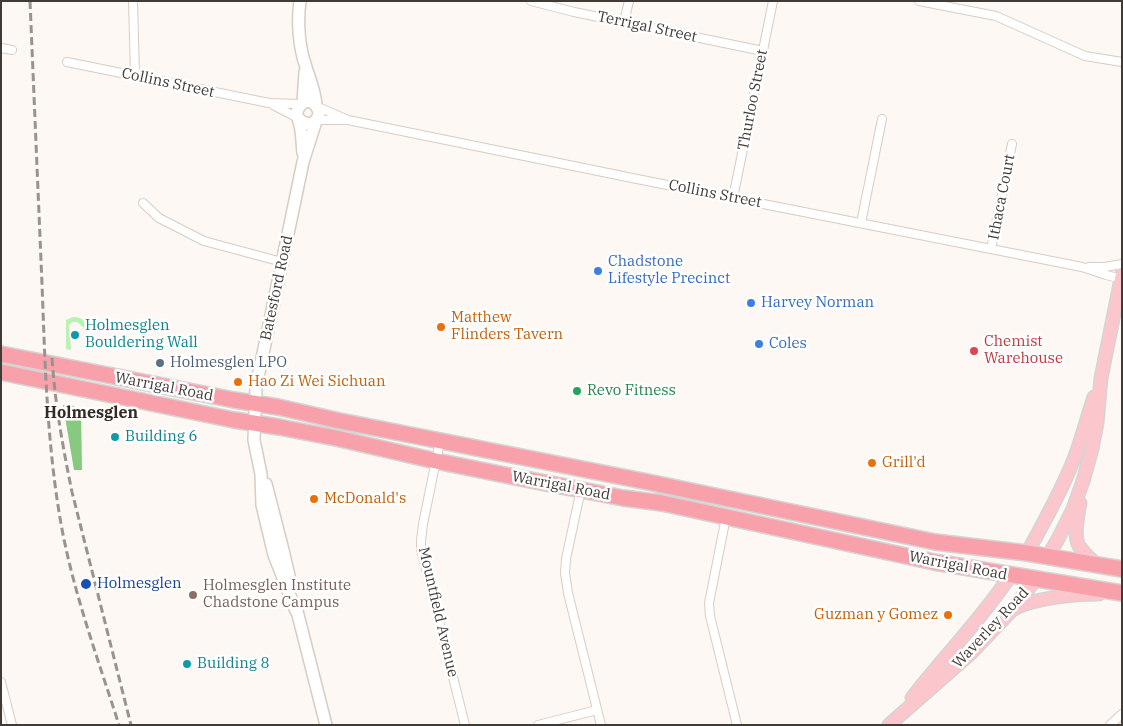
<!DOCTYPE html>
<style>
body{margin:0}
#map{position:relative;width:1123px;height:726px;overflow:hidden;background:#fdf8f3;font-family:"IBM Plex Serif",serif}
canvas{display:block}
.frame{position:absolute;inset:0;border:2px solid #403b37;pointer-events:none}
</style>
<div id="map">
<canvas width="1123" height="726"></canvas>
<div class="frame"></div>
</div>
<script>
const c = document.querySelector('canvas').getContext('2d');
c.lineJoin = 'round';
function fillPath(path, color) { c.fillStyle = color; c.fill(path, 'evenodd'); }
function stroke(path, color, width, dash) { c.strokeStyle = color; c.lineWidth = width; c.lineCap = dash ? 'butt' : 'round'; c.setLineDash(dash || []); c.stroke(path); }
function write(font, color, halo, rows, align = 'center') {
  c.font = font + ' "IBM Plex Serif",serif'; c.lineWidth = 5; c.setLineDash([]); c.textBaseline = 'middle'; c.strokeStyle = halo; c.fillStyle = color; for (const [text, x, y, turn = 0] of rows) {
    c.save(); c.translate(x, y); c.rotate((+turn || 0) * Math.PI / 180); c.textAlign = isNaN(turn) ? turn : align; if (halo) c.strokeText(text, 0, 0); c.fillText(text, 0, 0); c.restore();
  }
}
const green = new Path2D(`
 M73,317c8,0 14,3 12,12l-8,-7h-5l-3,3 2,23 -1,2 -4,-1v-29z`);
const forest = new Path2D(`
 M70,404l11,6 1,60h-8l-11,-65z`);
const street = new Path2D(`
 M133,1l2,75
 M531,1l43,11 189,39
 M919,1l77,15 89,40 37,6
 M624,22l5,-21
 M1,48l11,2
 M67,62l202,41 32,1
 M273,105l25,13
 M318,107l30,13 299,61 435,86 24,8 16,4
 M316,120h28
 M733,198l40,-197
 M143,203l16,15 45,23 78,21
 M861,223l21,-104
 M991,249l21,-105
 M1089,267h16l17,-3
 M440,441l-17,83 -2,17v8l44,176
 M581,489l-15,70 -1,14 3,20 33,132
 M726,517l-17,86 1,13 27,109
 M1,682l11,43
 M538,725l59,-15
 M1110,725l12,-11`);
const secondary = new Path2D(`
 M300,1c-3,21 -1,47 6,66 4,13 9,24 10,38
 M303,103l2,-31
 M299,119c8,8 17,5 20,-5 -1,-10 -12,-18 -19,-8 -2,2 -3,4 -3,7 0,4 2,8 3,12 2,9 2,18 3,28
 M266,484l17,66 7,30
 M295,603l31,122
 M296,611l-22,-56 -12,-50 -1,-31 -7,-34 2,-53 47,-225 13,-41`);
const primary = new Path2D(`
 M1080,503c-2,12 -7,33 -1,43 5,7 11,13 17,18
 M1027,553c17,-31 34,-61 47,-94 8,-20 13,-42 20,-62
 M1048,556l10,-17 15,-30 10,-28 9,-32 5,-26 4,-45 21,-104
 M1014,609c19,-11 63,-15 85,-15
 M912,698c32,-42 69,-78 98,-122
 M889,725l83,-73 39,-41 25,-32`);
const highway = new Path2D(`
 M1,354l233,46 44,7 62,14 308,61 287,60 92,11 95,16
 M1,372l233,48 45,7 57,11 100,23 79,16 108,21 39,5 272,59 188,31`);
const rail = new Path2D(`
 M30,1c4,95 8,189 12,283 3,79 5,157 18,234 12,71 37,138 59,207
 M52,358c3,46 11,90 20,134l59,233`);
const markers = [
 [598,271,5,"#3f7fe0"],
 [751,303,5,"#3f7fe0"],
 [441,327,5,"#e8710a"],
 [75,335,5,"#0f9aa8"],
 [759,344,5,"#3f7fe0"],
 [974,351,5,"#e0444e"],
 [160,363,5,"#5c6f8a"],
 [238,382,5,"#e8710a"],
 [577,391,5,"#2e9e5b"],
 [115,437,5,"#0f9aa8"],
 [872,463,5,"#e8710a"],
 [314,499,5,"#e8710a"],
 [86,584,6,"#1a4fb4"],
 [193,595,5,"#8d6e63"],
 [948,615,5,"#e8710a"],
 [187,664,5,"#0f9aa8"]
];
const streetNames = [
 ["Terrigal Street",647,27,12],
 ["Collins Street",168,83,12],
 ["Thurloo Street",753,100,-79],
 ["Collins Street",715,194,11],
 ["Ithaca Court",1002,197,-79],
 ["Batesford Road",277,288,-78],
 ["Warrigal Road",164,387,11],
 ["Warrigal Road",561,486,11],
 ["Warrigal Road",958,566,11],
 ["Mountfield Avenue",438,612,77],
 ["Waverley Road",991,628,-47]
];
const shopNames = [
 ["Chadstone",608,262],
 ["Lifestyle Precinct",608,279],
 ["Harvey Norman",761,303],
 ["Coles",769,344]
];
const foodNames = [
 ["Matthew",451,318],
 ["Flinders Tavern",451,335],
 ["Hao Zi Wei Sichuan",248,382],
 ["Grill'd",882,463],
 ["McDonald's",324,499],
 ["Guzman y Gomez",938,615,"right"]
];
const cultureNames = [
 ["Holmesglen",85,326],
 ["Bouldering Wall",85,343],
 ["Building 6",125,437],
 ["Building 8",197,664]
];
const healthNames = [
 ["Chemist",984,342],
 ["Warehouse",984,359]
];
const serviceNames = [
 ["Holmesglen LPO",170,363]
];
const leisureNames = [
 ["Revo Fitness",587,391]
];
const transitNames = [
 ["Holmesglen",97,584]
];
const educationNames = [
 ["Holmesglen Institute",203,586],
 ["Chadstone Campus",203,603]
];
const neighbourhoodNames = [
 ["Holmesglen",91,413]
];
fillPath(green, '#b9f2b2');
fillPath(forest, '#87c980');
stroke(street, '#d9ccc1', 10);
stroke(secondary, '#d9ccc1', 14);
stroke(primary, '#d5d4d3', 15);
stroke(highway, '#d5d4d3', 18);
stroke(street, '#fff', 8);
stroke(secondary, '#fff', 11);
stroke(primary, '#fbc7cd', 12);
stroke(highway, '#f9a1ab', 15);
stroke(rail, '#98938f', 3, [8, 4]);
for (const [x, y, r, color] of markers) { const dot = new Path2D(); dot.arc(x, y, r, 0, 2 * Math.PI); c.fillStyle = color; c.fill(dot); stroke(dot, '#fff', 2); }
write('15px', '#403b37', '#fff', streetNames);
write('15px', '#366cbe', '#fff', shopNames, 'left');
write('15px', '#c56008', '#fff', foodNames, 'left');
write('15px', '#0d838f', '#fff', cultureNames, 'left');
write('15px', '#be3a42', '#fff', healthNames, 'left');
write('15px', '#4e5e75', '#fff', serviceNames, 'left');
write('15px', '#27864d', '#fff', leisureNames, 'left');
write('15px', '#164399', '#fff', transitNames, 'left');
write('15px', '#785e54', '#fff', educationNames, 'left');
write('bold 16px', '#352b23', '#fff', neighbourhoodNames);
</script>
